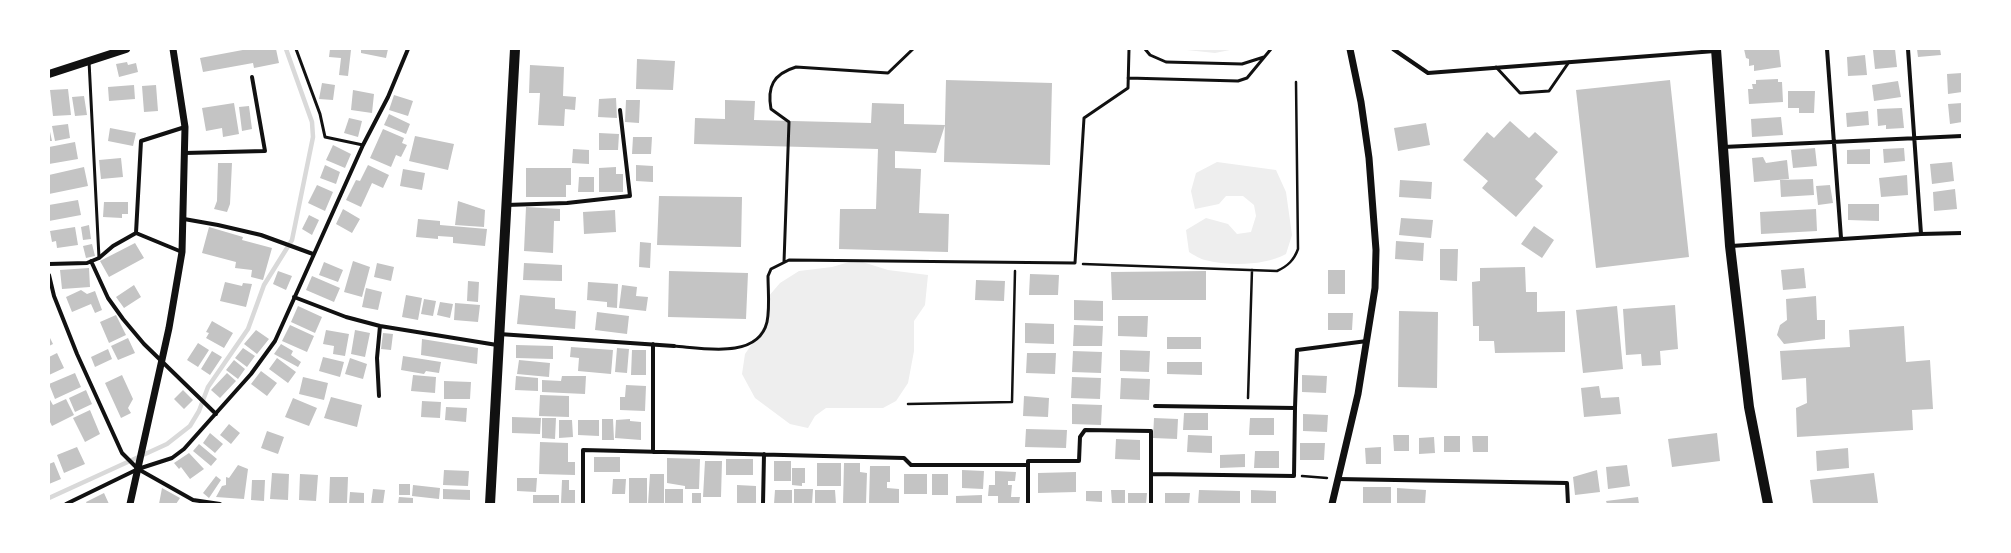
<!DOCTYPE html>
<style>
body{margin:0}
#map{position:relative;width:2011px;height:553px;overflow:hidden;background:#fff;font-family:Poppins,sans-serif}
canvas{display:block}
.frame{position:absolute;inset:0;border:50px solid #fff;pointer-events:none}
</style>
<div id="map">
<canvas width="2011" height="553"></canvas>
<div class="frame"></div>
</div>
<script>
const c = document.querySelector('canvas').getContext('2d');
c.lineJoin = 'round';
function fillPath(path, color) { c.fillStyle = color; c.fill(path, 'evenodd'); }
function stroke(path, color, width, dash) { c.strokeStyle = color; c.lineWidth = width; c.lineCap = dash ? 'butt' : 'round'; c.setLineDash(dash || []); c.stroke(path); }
const green = new Path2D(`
 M1177,49h58l-20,4z
 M1217,162l59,8 10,22 6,43 -6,19c-22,12 -57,12 -81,6 -5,-1 -11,-5 -16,-8l-3,-22 20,-12 22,6 9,10 14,-2 5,-16 -2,-11 -11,-9h-17l-7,8 -24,5 -4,-18 5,-18z
 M856,260l32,10 40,5 -3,30 -11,16v30l-6,32 -12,18 -13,7h-57l-11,8 -7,12 -18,-4 -35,-26 -13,-24 3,-20 22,-32 1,-25 12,-14 19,-12 33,-4z`);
const stream = new Path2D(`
 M49,498l118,-54 23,-18 9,-15 9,-24 40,-58 16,-44 28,-45 21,-103 -1,-15 -26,-73`);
const building = new Path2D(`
 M248,49h28l3,14 -25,5 -1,-5 -50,9 -3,-14z
 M330,49l21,1 -3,26 -9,-1 2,-17 -12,-1z
 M361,49h27l-2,9 -25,-5z
 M1744,49h35l2,18 -27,4v-6l-5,1v-7l-3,-1z
 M1895,49l2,18 -22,2 -2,-19z
 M1917,49h23l1,6 -23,2z
 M1865,55l2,20 -19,1 -1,-19z
 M637,59l38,2 -2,29 -37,-1z
 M127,62l1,3 8,-2 2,9 -19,5 -3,-13z
 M530,65l34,2 -1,29 13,1 -1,13 -10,-1 -1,17 -26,-1 2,-32h-11z
 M1962,73v19l-14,2 -1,-20z
 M1778,79v3h4l1,20 -34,2 -1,-15h5l-1,-5h4v-4z
 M946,80l106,3 -2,82 -106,-3z
 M1670,80l19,177 -93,11 -20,-178z
 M1898,81l3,16 -27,4 -2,-16z
 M322,83l13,2 -2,15 -14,-1z
 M134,85l1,14 -26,2 -1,-14z
 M156,85l2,26 -14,1 -2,-26z
 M68,89l3,26 -18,1 -3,-26z
 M353,90l21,4 -2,19 -21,-3z
 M1788,91h27l-1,22h-15v-5h-11z
 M394,95l19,6 -5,15 -19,-6z
 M84,96l3,19 -12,1 -3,-19z
 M616,98l1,20 -19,-1 1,-18z
 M626,100h14l-1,23 -14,-1z
 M725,100l30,1 -1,19 117,3 1,-20 32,1v20l41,1 -9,28 -41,-2v17l26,1 -2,44 30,1 -1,38 -109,-3 1,-40h36l2,-60 -184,-5 1,-26 30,1z
 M234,103l5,31 -16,3 -1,-9 -16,3 -4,-23z
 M1962,103v19l-12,2 -2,-20z
 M249,106l3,23 -10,2 -3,-24z
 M1902,108l2,20 -18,1v-4l-8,1 -1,-17z
 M1868,111l1,14 -22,2 -1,-14z
 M389,114l21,10 -4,10 -22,-9z
 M1781,117l2,18 -31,2 -1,-18z
 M349,118l13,3 -4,16 -14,-4z
 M1510,121l19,17 6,-6 23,20 -23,27 8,7 -27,31 -34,-29 6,-7 -25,-21 24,-28 7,6z
 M1426,123l4,22 -32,6 -4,-23z
 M68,124l2,14 -15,3 -3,-15z
 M49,127l3,14h-3z
 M110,128l26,5 -3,13 -25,-5z
 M383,129l21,9 -2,5 5,2 -6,12 -5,-2 -5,12 -21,-9z
 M599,133l20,1 -1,16h-19z
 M415,136l39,8 -6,26 -39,-9z
 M633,137h19l-1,17h-19z
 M75,142l3,17 -29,5v-17z
 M333,145l18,9 -6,14 -19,-8z
 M1815,148l2,18 -24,2 -2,-18z
 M1904,148l1,13 -21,2 -1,-14z
 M573,149l16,1v14l-17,-1z
 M1870,149v15h-23v-14z
 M1763,157l3,6 21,-3 2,19 -35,3 -2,-24z
 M121,158l2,19 -22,2 -2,-19z
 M1952,162l2,19 -22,3 -2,-20z
 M218,163h14l-2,41 -3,8 -13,-3 3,-8z
 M325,165l15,7 -4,12 -16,-6z
 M368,165l21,10 -6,13 -11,-5 -11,24 -15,-7 10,-20 4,1z
 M636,165l17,1v16l-17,-1z
 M84,167l4,19 -39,8v-19z
 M616,167v7h7v18h-24v-24z
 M526,168h45v17h-5v12h-40z
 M403,169l22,4 -3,17 -22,-4z
 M1907,175l1,20 -27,2 -2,-19z
 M579,177h15v15h-16z
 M1813,179l1,16 -33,2 -1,-17z
 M1400,180l32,2 -1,17 -32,-2z
 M317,185l16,7 -8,19 -17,-8z
 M1830,185l3,18 -15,2 -2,-19z
 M1955,189l2,20 -23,2 -1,-19z
 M659,196l83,1 -1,50 -84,-2z
 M78,200l3,15 -32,6v-16z
 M458,201l27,9 -1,17 -29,-2z
 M104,202h24v12h-6v4l-19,-1z
 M1848,204h31v17l-31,-1z
 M526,207l34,2v12h-6l-1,32 -29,-2z
 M343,209l17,10 -8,14 -16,-9z
 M1816,209l1,22 -56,3 -1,-22z
 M615,210l1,22 -32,2 -1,-22z
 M309,215l10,5 -7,15 -10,-6z
 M1401,218l32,2 -2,18 -32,-3z
 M418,219l22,2v4l47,4 -2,17 -32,-3v-6l-15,-1v3l-22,-2z
 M89,225l2,14 -8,1 -2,-13z
 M1534,226l20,14 -12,18 -21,-14z
 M75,227l3,18 -21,3 -1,-7 -4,1 -2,-11z
 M209,227l34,10 -1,3 30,8 -9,32 -12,-3 1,-7 -17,-2 1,-6 -34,-9z
 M1396,241l28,2 -1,18 -28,-2z
 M640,242l11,1 -1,25 -11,-1z
 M135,243l9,15 -35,19 -9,-16z
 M92,244l3,12 -9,2 -3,-12z
 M1440,249h18l-1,32 -17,-1z
 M353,261l17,6 -8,30 -18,-5z
 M324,262l19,8 -5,12 -19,-7z
 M377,263l17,4 -3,14 -17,-4z
 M524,263l38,2v16l-39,-1z
 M1525,267l1,25h11v20l28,-1v41l-70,1 -1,-12h-15v-15h-6l-1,-44 8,-1v-13z
 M89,268l1,19 -28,2 -2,-19z
 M1804,268l2,20 -23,2 -2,-20z
 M1328,270h17v24h-17z
 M278,271l14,5 -6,14 -13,-6z
 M669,271l79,2 -2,46 -78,-2z
 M1206,271v29h-94l-1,-28z
 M1030,274l29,1 -1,20h-29z
 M312,276l28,12 -6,14 -28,-12z
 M976,280l29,1 -1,20 -29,-1z
 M468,281l11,1 -1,20 -11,-1z
 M225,282l17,4 1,-3 9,1 -6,23 -26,-6z
 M588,282l30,2 -1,24 -10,-1v-5l-20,-2z
 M134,285l7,12 -17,11 -8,-11z
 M622,285l15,2 -1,9 12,1 -2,14 -27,-3z
 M366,288l16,4 -4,18 -16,-3z
 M81,290l6,4 8,-3 7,19 -7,3 -4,-9 -19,8 -6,-15z
 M406,295l16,3 -4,22 -16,-3z
 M520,295l35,3v11l21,2 -1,18 -58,-5z
 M1816,296l1,24h8v19l-41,5 -7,-9 3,-10 7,-5 -1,-21z
 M424,299l12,2 -3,15 -12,-2z
 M1074,300l29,1v20l-29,-1z
 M440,302l13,2 -3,14 -13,-3z
 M455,303l25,2 -2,17 -24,-2z
 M1675,305l3,44 -18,2 1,14 -19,1 -1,-12 -15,1 -3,-46z
 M298,306l24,11 -7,16 -24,-11z
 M1617,306l6,63 -40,4 -7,-63z
 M1399,311l39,1 -1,76 -39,-1z
 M597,312l32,4 -2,18 -32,-4z
 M1328,313h25l-1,17h-24z
 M116,315l10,20 -17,8 -9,-21z
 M1118,316h30l-1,21 -29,-1z
 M212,321l21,12 -9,15 -18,-10 3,-5 -3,-1z
 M1025,323l29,1v20l-29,-1z
 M290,325l24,11 -7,16 -25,-11z
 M1074,325l29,1 -1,20h-29z
 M1904,326l2,36 24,-2 3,49 -21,1 1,20 -116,7 -1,-29 11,-5 -1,-25 -24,2 -2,-29 70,-4 -1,-17z
 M256,330l13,9 -12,15 -13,-10z
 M326,330l23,4 -4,22 -12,-2 1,-8 -11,-2z
 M355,330l15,3 -5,24 -14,-3z
 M383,333l10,1 -2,16 -10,-1z
 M49,336l4,8 -4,2z
 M1167,337h34v12h-34z
 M128,338l7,15 -17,7 -7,-14z
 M422,339l56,9 -1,16 -56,-9z
 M198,343l11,7 -11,17 -11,-7z
 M281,344l12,7 -2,4 10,7 -3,5 -24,-13z
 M516,345l37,1v13l-37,-1z
 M571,347l42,3 -2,24 -33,-3 1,-13 -9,-1z
 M243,348l12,8 -8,11 -12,-9z
 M617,348l12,1 -2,24 -12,-1z
 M108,349l4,10 -17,8 -4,-10z
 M632,350h14v25h-15z
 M1120,350l30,1 -1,21 -29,-1z
 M212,351l10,6 -12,18 -9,-6z
 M1073,351l29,1 -1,21 -29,-1z
 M57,353l7,15 -15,7v-18z
 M1027,353h29l-1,21 -29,-1z
 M403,356l38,6 -2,11 -13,-2 -2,3 -23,-4z
 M323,357l21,5 -4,15 -21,-6z
 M277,358l19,14 -8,11 -19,-14z
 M350,358l17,6 -4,15 -18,-5z
 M234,360l11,9 -7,10 -12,-9z
 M519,360l31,3 -1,14 -32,-3z
 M1167,362h35v13l-35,-1z
 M261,371l16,12 -10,13 -16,-12z
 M75,373l6,14 -26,12 -6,-15z
 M227,373l9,8 -16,17 -9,-8z
 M122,375l11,24 -5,9 3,5 -10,5 -16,-35z
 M413,375l23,2 -1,16 -24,-2z
 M1302,375l25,1 -1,17 -24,-1z
 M516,376l22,2v13l-23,-1z
 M562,376h24l-1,18 -43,-2v-12l19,1z
 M303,377l25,6 -4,17 -25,-6z
 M1072,377l29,1 -1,21 -29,-1z
 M1121,378l29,1 -1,21 -29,-1z
 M444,381l27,1 -1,17h-26z
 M626,385l20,1 -1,25 -25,-1v-13h5z
 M1599,386l2,12 18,-1 2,17 -37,3 -3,-29z
 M86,390l6,14 -17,8 -6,-14z
 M183,390l10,10 -9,9 -10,-10z
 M540,395l29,1v21l-30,-1z
 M1024,396l25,2 -1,19 -25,-1z
 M331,397l31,8 -5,22 -33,-9z
 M49,398l4,7 13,-6 8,16 -22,11 -3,-6z
 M293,398l24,10 -8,18 -24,-9z
 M422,401l19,1 -1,16 -19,-1z
 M1072,404l30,1 -1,20 -29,-1z
 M446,407l21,1 -1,14 -21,-2z
 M90,410l10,24 -15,8 -12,-24z
 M1184,413h24v17h-25z
 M1303,414l25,1 -1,17 -24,-1z
 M512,417l29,1 -1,16 -28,-1z
 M542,418h14l-1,21 -13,-1z
 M1154,418l24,1 -1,20 -24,-1z
 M1250,418h24v17h-25z
 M602,419h11l1,21h-12z
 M630,419v2l11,1v18l-26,-2 1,-18z
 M559,420h13l1,17 -14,1z
 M578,420h21v16l-21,-1z
 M229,424l11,9 -9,11 -11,-9z
 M1026,429l41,1 -1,18 -41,-1z
 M267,431l17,6 -6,17 -17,-6z
 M210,433l13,11 -8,9 -12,-10z
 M1717,433l3,28 -48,6 -4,-28z
 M1188,435l24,1v17l-25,-1z
 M1393,435h16v16h-15z
 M1444,436h16v16h-16z
 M1472,436h16v16h-15z
 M1434,437l1,16 -16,1v-16z
 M1116,439l24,1v20l-25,-1z
 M540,442l28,1v19h7v13l-36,-1z
 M1300,443h25l-1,17h-24z
 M199,444l18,15 -6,7 -18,-15z
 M77,447l8,17 -21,9 -7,-18z
 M1381,447v17h-15l-1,-16z
 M1848,448l1,20 -32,3 -1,-20z
 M1255,451h24v17h-25z
 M189,453l15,16 -14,10 -9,-12 -2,2 -5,-6z
 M1245,454v13l-25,1v-13z
 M594,457h26v15h-26z
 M667,458l33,1 -1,30h-14v-3l-18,-3z
 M726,459h27v16h-27z
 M705,461h17l-1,36h-18z
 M774,461h17v20h-17z
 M54,462l7,17 -12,5v-20z
 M817,463h24v23h-24z
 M844,463h16v9l7,1 -1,30 -23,1z
 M238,465l10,4 -4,30 -28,-2 6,-11 4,-1v-8l3,1z
 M1627,465l3,21 -22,3 -2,-22z
 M870,466h20v16h-3v6l12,1v15h-30z
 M792,468h13v15h-3v3l-10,-1z
 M444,470l25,1 -1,15 -25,-1z
 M962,470l22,1 -1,18 -21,-1z
 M1597,470l3,22 -25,3 -2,-18z
 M995,471l21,1 -1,9h-7v4h4l-1,12h9l-1,7h-21v-8h-10l1,-11h6z
 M1076,472v20l-38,1v-20z
 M272,473l17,1 -1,26 -18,-1z
 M1874,473l4,30 -65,1 -3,-24z
 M300,474l18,1 -2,26 -17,-1z
 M650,474h14v30h-16z
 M904,474h23v20h-23z
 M932,474h16v21h-16z
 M216,476l5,4 -12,18 -6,-5z
 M330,477h18l-1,26h-18z
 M517,478h20l-1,14 -19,-1z
 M629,478h18v26h-18z
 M613,479h13l-1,15h-13z
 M252,480h13l-1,21 -13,-1z
 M562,480h7v10h6v13h-14z
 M399,484h11v11h-11z
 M413,485l27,3 -1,11 -27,-3z
 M737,485l19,1v18h-19z
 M1363,487h28v17h-28z
 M162,488l18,10 -4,6h-17z
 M1397,488l29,2 -1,14h-28z
 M373,489l12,1 -2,14h-12z
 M443,489l27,1v10l-27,-1z
 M665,489h18v15h-18z
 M794,489h19l-1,15h-18z
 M775,490h17v14h-18z
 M815,490h20l1,14h-21z
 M1111,490h14v14h-13z
 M1199,490l41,1v13h-42z
 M1251,490l25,1v13h-25z
 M1086,491h16v11l-16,-1z
 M350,492l14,1v11h-15z
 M104,493l5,11h-22l-1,-2z
 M692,493h9v11h-9z
 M1128,493h19l-1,11h-18z
 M1165,493h25l-1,11h-24z
 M533,495h26v9h-26z
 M982,495v9h-26v-8z
 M399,497l14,1v6h-15z
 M1638,497l1,7h-32l-1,-3z`);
const path = new Path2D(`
 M1083,264l194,7c11,-5 17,-11 21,-22l-2,-167
 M1248,398l4,-128
 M908,404l104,-2 3,-131
 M1302,476l25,2`);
const service = new Path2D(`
 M296,49l24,65 5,23 38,8
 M1145,49l5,6 16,7 76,2 22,-7
 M89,61l10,197
 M1496,67l24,26 29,-2 20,-29
 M1128,78l110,3 9,-3 24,-29
 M784,262l5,-140 -18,-13c-4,-22 2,-35 25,-42l92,6 25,-24
 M674,346c28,2 84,14 93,-24 3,-14 1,-32 1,-46l3,-7 18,-9 286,3 9,-145 44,-30 1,-39`);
const minor = new Path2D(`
 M1393,49l35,24 287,-22
 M1827,49l14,189
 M1908,49l13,185
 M1723,147l239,-11
 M185,153l80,-2 -13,-74
 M506,205l61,-2 63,-7 -10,-86
 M184,219l34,6 43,10 52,19
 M136,233l5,-92 44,-14
 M1731,246l190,-12 41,-1
 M91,261l17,37 15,21 21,25 72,70
 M49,264l38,-1 12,-5 14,-12 23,-13 46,19
 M49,275l5,21 23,58 45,99 16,16 55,31 27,4
 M294,297l52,20 34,9 117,19
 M499,334l175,12
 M653,344v108
 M379,396l-2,-38 3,-32
 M1295,408l2,-58 70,-9
 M1028,465v-4h51l1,-24 5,-7 66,1v73
 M1151,474l143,2 1,-68 -140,-2
 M1338,479l229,4 1,21
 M66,504l72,-35 34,-11 12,-9 67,-75 24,-33 88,-196 25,-48 20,-48
 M583,504v-54l321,8 7,7h117v39
 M763,504l1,-50`);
const tertiary = new Path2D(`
 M130,504l39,-176 13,-76 3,-125 -12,-78
 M1332,504l26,-110 17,-106 1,-38 -7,-92 -8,-56 -11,-53`);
const secondary = new Path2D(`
 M49,74l77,-25`);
const primary = new Path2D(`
 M1716,49l14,197 19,161 19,97
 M490,504l25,-455`);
fillPath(green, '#eee');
stroke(stream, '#d9d9d9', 4.5);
fillPath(building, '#c4c4c4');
stroke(path, '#111', 2.5);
stroke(service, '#111', 3);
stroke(minor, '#111', 4);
stroke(tertiary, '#111', 7);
stroke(secondary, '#111', 8);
stroke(primary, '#111', 10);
</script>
